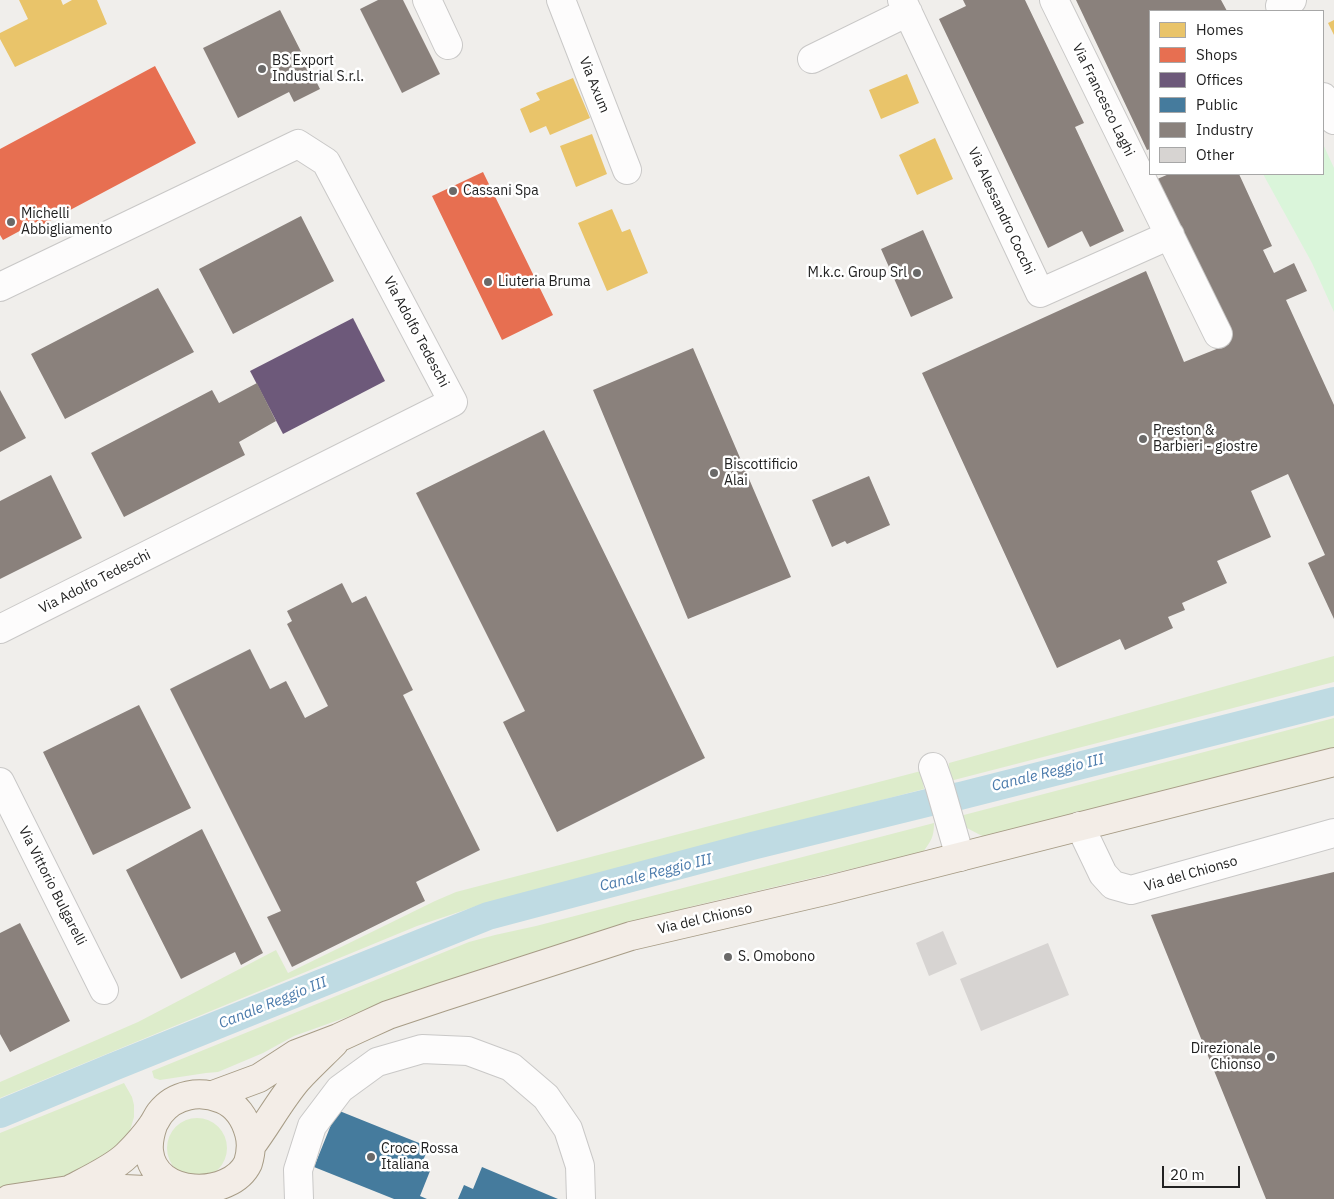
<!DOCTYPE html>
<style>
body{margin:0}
#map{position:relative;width:1334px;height:1199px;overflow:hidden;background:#f0eeeb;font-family:"IBM Plex Sans",sans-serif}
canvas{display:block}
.legend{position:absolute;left:1149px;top:10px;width:175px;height:165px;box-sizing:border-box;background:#fff;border:1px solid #a7a7a7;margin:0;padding:6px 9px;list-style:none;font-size:15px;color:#222}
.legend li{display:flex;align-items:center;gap:10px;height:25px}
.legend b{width:25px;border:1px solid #a7a7a7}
.scale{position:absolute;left:1162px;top:1166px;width:78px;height:22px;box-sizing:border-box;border:2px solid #222;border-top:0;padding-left:6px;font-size:15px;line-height:18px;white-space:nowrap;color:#222;-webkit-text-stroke:4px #fff;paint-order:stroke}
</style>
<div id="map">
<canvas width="1334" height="1199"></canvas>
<ul class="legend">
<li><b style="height:14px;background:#e9c46a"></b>Homes</li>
<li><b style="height:14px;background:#e76f51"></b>Shops</li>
<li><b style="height:14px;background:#6d597a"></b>Offices</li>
<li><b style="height:14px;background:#457b9d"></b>Public</li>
<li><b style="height:14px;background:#8a817c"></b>Industry</li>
<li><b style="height:14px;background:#d7d4d2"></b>Other</li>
</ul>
<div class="scale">20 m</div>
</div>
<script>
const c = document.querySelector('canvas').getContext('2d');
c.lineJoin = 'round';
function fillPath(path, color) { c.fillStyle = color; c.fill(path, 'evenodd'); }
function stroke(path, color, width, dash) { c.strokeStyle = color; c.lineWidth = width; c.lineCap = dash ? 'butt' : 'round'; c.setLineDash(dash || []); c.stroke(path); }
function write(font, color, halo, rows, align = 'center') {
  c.font = font + ' "IBM Plex Sans",sans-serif'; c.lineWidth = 5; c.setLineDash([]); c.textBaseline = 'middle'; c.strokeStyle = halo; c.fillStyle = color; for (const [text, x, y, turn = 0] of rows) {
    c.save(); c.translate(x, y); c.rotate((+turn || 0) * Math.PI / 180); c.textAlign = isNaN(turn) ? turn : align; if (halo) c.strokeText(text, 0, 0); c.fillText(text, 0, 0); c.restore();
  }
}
const grass = new Path2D(`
 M1334,656v26l-384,99 -2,-8 1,-10z
 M1334,718v33l-348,87 -21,-11 -5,-11z
 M921,771l3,18 -447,117 -60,20 -417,172v-16l138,-60 138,-72 12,23 147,-72 21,-9z
 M934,823c0,14 -3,18 -11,29l-230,54 -198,58 -201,72 -31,17 -45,19 -12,1 -46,7 -6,-2 -2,-7 317,-129 26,-7 41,-9z
 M124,1083l8,14 2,8v12l-5,17 -28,31 -26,11 -75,14v-57z
 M167 1148a30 30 0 1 1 60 0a30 30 0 1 1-60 0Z`);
const park = new Path2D(`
 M1323,144l11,24v144l-22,-49 -49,-89h60z`);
const homes = new Path2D(`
 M19,0h42l2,5 9,-5h25l10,24 -92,43 -15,-28v-6l28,-14z
 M1334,20v15l-6,-12z
 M907,74l12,29 -38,16 -12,-29z
 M573,78l17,40 -40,17 -4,-9 -16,7 -10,-24 20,-9 -4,-7z
 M592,134l15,40 -31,13 -16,-41z
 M935,138l18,41 -36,16 -18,-40z
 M612,209l10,23 8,-3 18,44 -41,18 -29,-68z`);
const shops = new Path2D(`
 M155,66l41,77 -154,82 -2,-5 -37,20 -3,-5v-86z
 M483,172l70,143 -51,25 -70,-144z`);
const offices = new Path2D(`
 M353,318l32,63 -102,53 -33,-63z`);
const public = new Path2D(`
 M337,1110l92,37 -9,20 10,4 -10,25 7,3h-33l-80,-32z
 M482,1167l76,32h-100l6,-14 9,4z`);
const industry = new Path2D(`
 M378,0h25l37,74 -38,19 -42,-84z
 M963,0h62l59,123 -9,4 49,104 -34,16 -8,-16 -34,17 -109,-229 27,-13z
 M1076,0h145l6,11h-77v138l-3,1z
 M280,10l40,79 -26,13 -5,-10 -51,26 -35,-70z
 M1169,174h70l33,72 -9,4 11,23 20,-10 13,28 -21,9 48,105v214l-26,-56 17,-8 -37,-81 -37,17 20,46 -54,24 10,22 -45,20 3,7 -17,7 5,11 -48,22 -5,-11 -63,29 -135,-295 224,-102 38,91 45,-18 -74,-164z
 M301,216l33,65 -101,53 -34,-65z
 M923,230l30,68 -42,19 -30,-68z
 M158,288l36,64 -129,67 -34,-65z
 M693,348l98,229 -103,42 -95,-229z
 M257,383l19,38 -37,21 6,13 -121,62 -33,-64 121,-63 7,13z
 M0,390l26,48 -26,14z
 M544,430l161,328 -148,74 -54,-110 22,-11 -109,-218z
 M51,475l31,63 -82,41v-78z
 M869,476l21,49 -43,19 -2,-3 -13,6 -20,-47z
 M342,583l10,20 14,-7 47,94 -10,5 77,155 -64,32 9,19 -133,66 -25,-50 14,-6 -111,-222 80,-40 20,40 16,-8 19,37 23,-12 -41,-82 5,-3 -5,-10z
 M139,705l52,103 -98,47 -50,-103z
 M202,829l61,124 -22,12 -6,-13 -54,27 -55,-109z
 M1334,872v327h-68l-115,-284z
 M20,923l50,98 -60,31 -10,-18v-101z`);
const canal = new Path2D(`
 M0,1114l113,-47 375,-151 264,-70 179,-44 29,-6 374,-95`);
const building = new Path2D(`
 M943,931l14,33 -28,12 -13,-33z
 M1048,943l21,52 -88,36 -21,-52z`);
const minor = new Path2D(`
 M427,0l21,45
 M561,0l66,170
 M902,0l138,293 130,-58
 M1054,0l164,334
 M1280,6l12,-6
 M812,59l96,-47
 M1323,97l11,23
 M0,287l298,-143 28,18 127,240 -453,227
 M933,767l6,17 21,73
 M0,782l104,208
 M1080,826l23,48 10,11 18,5 203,-57
 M299,1199l-1,-29 14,-44 28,-37 37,-27 45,-13 46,2 43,16 35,30 22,32 12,37 1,33`);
const major = new Path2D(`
 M213,1095l46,-17 37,-24 42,-16 26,-12 24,-11 54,-18 189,-61 198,-46 505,-128
 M251,1146c16,-21 29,-46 47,-67 11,-12 24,-24 36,-36
 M69,1190c17,-9 45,-22 58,-35 9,-9 18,-19 25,-29 3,-4 5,-9 8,-13 15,-19 40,-23 62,-14 14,6 23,19 27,34 3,10 2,20 -1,30 -17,36 -94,36 -99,-12 -1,-9 1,-17 4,-26
 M9,1199l60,-9 27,2 28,-3 21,1 25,-3`);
const markers = [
 [262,69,5,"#6a6968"],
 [453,191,5,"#6a6968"],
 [11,222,5,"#6a6968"],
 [917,273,5,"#6a6968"],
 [488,282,5,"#6a6968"],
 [1143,439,5,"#6a6968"],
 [714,473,5,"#6a6968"],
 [728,957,5,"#6a6968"],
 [1271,1057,5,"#6a6968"],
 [371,1157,5,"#6a6968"]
];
const poiNames = [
 ["BS Export",272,61],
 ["Industrial S.r.l.",272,77],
 ["Cassani Spa",463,191],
 ["Michelli",21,214],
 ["Abbigliamento",21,230],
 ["M.k.c. Group Srl",907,273,"right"],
 ["Liuteria Bruma",498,282],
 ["Preston &",1153,431],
 ["Barbieri - giostre",1153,447],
 ["Biscottificio",724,465],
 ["Alai",724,481],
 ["S. Omobono",738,957],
 ["Direzionale",1261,1049,"right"],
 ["Chionso",1261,1065,"right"],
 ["Croce Rossa",381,1149],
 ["Italiana",381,1165]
];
const streetNames = [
 ["Via Axum",594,85,68],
 ["Via Francesco Laghi",1103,100,64],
 ["Via Alessandro Cocchi",1001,211,65],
 ["Via Adolfo Tedeschi",416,332,62],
 ["Via Adolfo Tedeschi",95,582,-27],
 ["Via del Chionso",1191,874,-16],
 ["Via Vittorio Bulgarelli",52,886,63],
 ["Via del Chionso",705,919,-13]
];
const waterNames = [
 ["Canale Reggio III",1048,773,-14],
 ["Canale Reggio III",656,873,-14],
 ["Canale Reggio III",273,1003,-22]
];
fillPath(grass, '#ddeccb');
fillPath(park, '#daf5da');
fillPath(homes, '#e9c46a');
fillPath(shops, '#e76f51');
fillPath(offices, '#6d597a');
fillPath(public, '#457b9d');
fillPath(industry, '#8a817c');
stroke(canal, '#bfdbe3', 28);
fillPath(building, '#d7d4d2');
stroke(minor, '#c9c8c7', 30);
stroke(major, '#a79c86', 30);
stroke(minor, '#fdfcfc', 28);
stroke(major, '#f3ede7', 28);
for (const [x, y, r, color] of markers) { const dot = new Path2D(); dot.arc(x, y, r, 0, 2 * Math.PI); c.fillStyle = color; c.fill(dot); stroke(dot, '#fff', 2); }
write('14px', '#222', '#fff', poiNames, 'left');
write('14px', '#222', '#fff', streetNames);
write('italic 15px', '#4a7aab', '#fff', waterNames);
</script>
